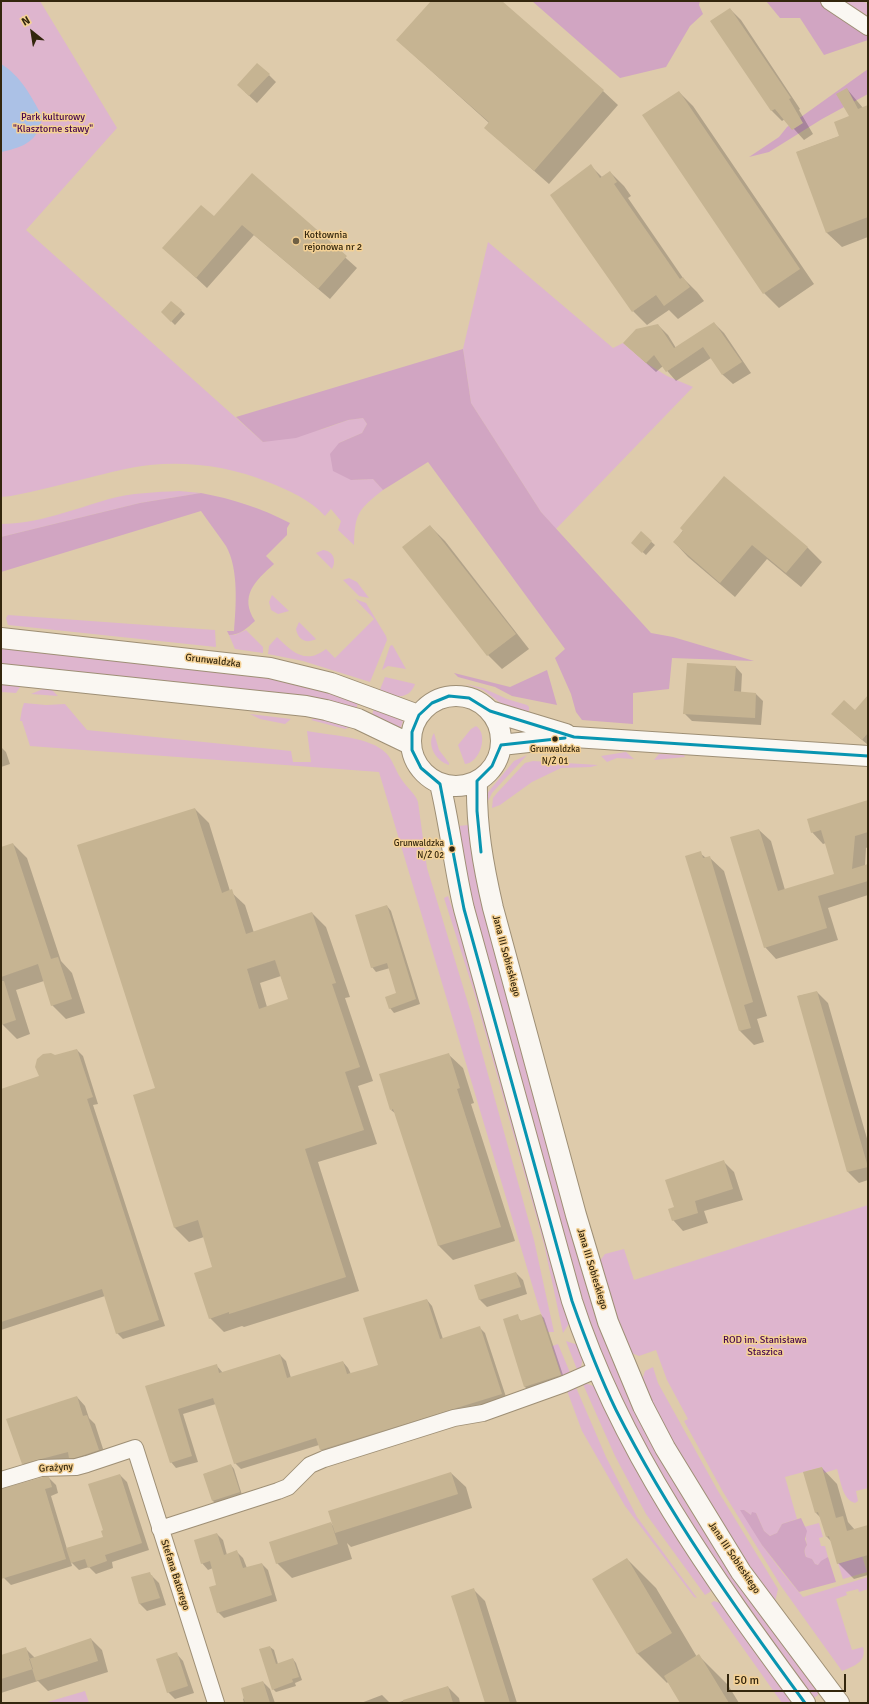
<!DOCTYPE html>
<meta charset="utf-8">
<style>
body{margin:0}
#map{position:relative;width:869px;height:1704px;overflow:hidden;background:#decbab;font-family:Signika,sans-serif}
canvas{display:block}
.frame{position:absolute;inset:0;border:2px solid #33260d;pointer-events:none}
.north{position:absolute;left:12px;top:12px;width:40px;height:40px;-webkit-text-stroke:3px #f4d195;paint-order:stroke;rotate:330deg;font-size:11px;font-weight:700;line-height:16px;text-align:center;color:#33260d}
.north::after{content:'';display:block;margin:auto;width:14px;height:18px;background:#33260d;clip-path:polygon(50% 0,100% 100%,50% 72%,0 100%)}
.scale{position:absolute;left:727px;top:1674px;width:119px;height:18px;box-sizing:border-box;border:2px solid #33260d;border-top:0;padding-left:5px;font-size:12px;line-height:14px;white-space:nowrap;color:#33260d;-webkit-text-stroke:3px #f4d195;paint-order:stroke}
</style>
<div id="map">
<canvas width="869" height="1704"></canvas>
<div class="frame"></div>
<div class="north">N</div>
<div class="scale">50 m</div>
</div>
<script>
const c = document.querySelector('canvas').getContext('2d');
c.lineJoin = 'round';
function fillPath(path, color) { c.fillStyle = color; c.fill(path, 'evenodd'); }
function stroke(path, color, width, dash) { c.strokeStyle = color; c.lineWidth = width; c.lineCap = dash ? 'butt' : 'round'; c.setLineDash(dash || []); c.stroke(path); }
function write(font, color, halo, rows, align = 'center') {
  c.font = font + ' Signika,sans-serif'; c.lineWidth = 3; c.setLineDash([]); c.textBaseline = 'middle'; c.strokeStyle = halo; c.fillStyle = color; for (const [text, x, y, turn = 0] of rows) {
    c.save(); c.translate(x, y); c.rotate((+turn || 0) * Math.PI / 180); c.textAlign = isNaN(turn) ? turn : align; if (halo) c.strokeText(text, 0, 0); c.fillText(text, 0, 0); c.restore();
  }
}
const green = new Path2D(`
 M1,1h39l77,127 -91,102 237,212 60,-13 25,-9 15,-2 4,6 -5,9 -23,10 12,37 22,-1 10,11c-25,20 -28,23 -29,55l-16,-15 3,-9 -10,-12 -6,7c-16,-17 -35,-25 -57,-34 -37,-15 -78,-21 -118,-17 -21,2 -42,8 -62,13 -26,6 -51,13 -77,18l-10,1z
 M843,1h19l6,3v12z
 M488,242l125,106 10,-5 23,20 21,13 26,11 -137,142 -15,-17 -70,-109 -8,-54z
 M179,491l22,2 -61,10 -139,34v-13c37,0 73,-15 108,-25 22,-6 47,-7 70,-8z
 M323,550c10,1 14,10 9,19l-16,-16z
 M349,578l8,4 12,16 -10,-2 -16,-16z
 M272,595l17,16 -11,3 -7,-4 -2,-8z
 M355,599l11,4 20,33 1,4 -17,42 -67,-21 -35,-7 1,-8 8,-9c15,15 29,28 49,12l9,9 39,-39z
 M8,615l207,15 1,17 -208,-22 -2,-7z
 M299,622l17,17c-10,5 -18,1 -20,-10z
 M246,630l17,17v6l-28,-4 -6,-14h6z
 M392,645l1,1 13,23 -18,-3 -6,4 8,-24z
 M1,647l265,29 54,13 38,14 -2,6 -355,-44z
 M385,677l30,7c-6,17 -22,13 -36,8z
 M1,683l18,3 1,1 -4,6 -15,-1z
 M465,684l18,4 24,11 20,6 2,2v5l-27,-8 -19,-14z
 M43,689l9,1 6,6 -27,-2z
 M24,703l22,2 19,-1 22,26 204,21 2,11h18l-4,-31c22,4 64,6 79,22 7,7 10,19 16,27 5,8 13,13 16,22l9,66 44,145 63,227 20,92h-6l-9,-24 -160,-536 -349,-26 -8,-25h-2l2,-12z
 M374,708l28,11 1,2 -2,6 -3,1 -26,-13z
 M250,714l41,5 -6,5 -25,-5z
 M316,717l34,10 -5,2 -34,-9z
 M476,726c13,8 4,37 -11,38l-7,-19 13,-16z
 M434,733l5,17 10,13v2c-13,-4 -23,-20 -15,-32z
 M626,752l8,7 -17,-1 -10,4 -6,-6z
 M659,754l25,1 1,2 -31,3z
 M527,755l-35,38 -4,8v7l-4,1 1,-11 4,-7 25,-30z
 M533,761l65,4 -7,2 -30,1 -29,14 -32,23 -8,3 1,-10 4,-5 28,-30z
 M469,825l183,619c29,51 59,102 93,150 24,33 49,65 73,98v3l-4,3 -104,-143 -70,-115 -52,-117 -114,-408 -17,-89z
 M448,896l9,26 113,400 -7,11 -19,-89 -70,-252 -30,-94z
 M868,1205v283l-12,3 2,10 -3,2c-13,-4 -14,-22 -18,-34l-13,4 -2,-6 -37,10 12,42 -15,5 -5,9 -7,3 -6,-5 -8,-18 -5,2 -7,-5 18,35 20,27 21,25 65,-20v12l-9,3 -1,-3 -12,3 1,3 -11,4 16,51 11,-3c4,15 -9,19 -21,24l-61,-85 -58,-94 -39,-71 4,-2 -21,-39 -11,-30 -17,6 -10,-4 -11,-27 -19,-63 6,-8 19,-5 10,31z
 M566,1341l12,4c4,10 7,17 0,27z
 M558,1344l13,31 -8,5 -11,-34z
 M653,1367l5,16 60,108 60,98 -3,13 -31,-41 -74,-120 -28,-61 3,-9z
 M582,1382l14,5 116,202 -2,3 -5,3 -59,-81 -31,-58z
 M575,1385l31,72 31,60 60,81 -3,-1 -69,-91 -43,-75 -16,-43z
 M819,1523l4,14 -4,1 2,8h4l3,11 -10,8 -3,-1 -3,-5 -5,-1c-3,-5 -3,-9 0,-13 -2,-7 0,-12 -3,-18z
 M862,1556l5,16 -24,7 -5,-16z
 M714,1601l9,3 71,99h-12l-71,-100z
 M85,1691l4,12h-45z`);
const forest = new Path2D(`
 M532,1h168l-1,4 4,9 -13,12 -24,41 -46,11z
 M766,1h53l49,33v6l-44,15 -24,-37h-20z
 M868,69v25l-46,25 -53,33 -20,5 30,-20 8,-10z
 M463,349l8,54 70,109 110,121 22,4 81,24 -82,-3 -3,31 -36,4v31l-51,-4 -6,-8 -5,-18 -16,-36 10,-9 -137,-187 -45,28 -10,-11 -22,1 -18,-9 -3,-17 9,-11 23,-10 5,-9 -4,-6 -15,2 -52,18 -33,4 -27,-25z
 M201,493c32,6 60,15 89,30l-3,5v7l-21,21 8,8c-19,17 -35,32 -19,57 -8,7 -15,14 -26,14l-2,-4h7c2,-24 5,-62 -8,-85 -8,-12 -17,-23 -25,-35l-200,61v-35l139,-34z
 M547,670l10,35 -45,-9 -17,-9 -37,-10 -4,-4 56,14z
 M740,1510h4l7,5 1,-3 4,1 8,18 6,5 7,-3 5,-9 19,-6 6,13 -2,8 2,6c-3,4 -3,7 -1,12l6,2 3,5 3,1 3,-4 7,-4 8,25 -37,10 -37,-47z`);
const water = new Path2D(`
 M1,64c20,12 30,32 41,52 -1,4 -1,11 -4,15 -7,14 -23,18 -37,21z`);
const shadow = new Path2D(`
 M432,1h68l103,90 15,14 -69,79 -64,-56 4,-5 -92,-83z
 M730,9l11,11 59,89 -1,1 14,24 -9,6 -19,-21 -3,2 -10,-10 -60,-90z
 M269,75l7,7 -19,21 -12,-11z
 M847,89l16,19 5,-2v131l-26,10 -15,-14 -30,-81 43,-16 10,-19z
 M679,92l14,14 121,178 -35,24 -15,-15z
 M591,166l11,11 8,-5 14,14 7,10 -3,2 55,80 14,14 7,9 -26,18 -9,-9 -22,15 -14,-14z
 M252,174l105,94 -27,31 -76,-64 -47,53 -43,-40 50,-30z
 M171,302l14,12 -10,11 -13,-13z
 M714,323l10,10 27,40 -18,11 -10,-9 -12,-17 -35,23 -13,-15 -7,6 -32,-29 34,-18 10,10 8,13z
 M724,478l84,70 14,14 -21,25 -34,-28 -32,38 -47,-40 -14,-15z
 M430,526l15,15 84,108 -27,20 -14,-14z
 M641,533l14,12 -9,10 -10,-9z
 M735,666l7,8 -1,19 15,1 7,7 -2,24 -69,-4 -7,-7z
 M868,697v48l-28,-24 15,-10z
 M1,747l5,5 4,12 -9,3z
 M868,801v46l-2,1 -1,18 3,-1v30l-40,13 10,32 -62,19 -11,-12 -6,-117 12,11 14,49 51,-15 -10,-32 -3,1 -11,-12z
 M195,809l14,14 21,68 15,14 9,28 58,-20 14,14 24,70 -5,1 28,83 -15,5 19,58 -59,18 41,129 -115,36 -2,-1 -18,6 -14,-14 4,-51 -10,-30 -15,5 -14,-14 -19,-139zM281,976l8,24 -22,7 -7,-24z
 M13,844l14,14 34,103 11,12 13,40 -19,6 -14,-14 -8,-24 -28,9 14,44 -13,5 -14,-14 -2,-6v-171z
 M700,853l6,5 3,-1 15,14 43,145 -10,3 7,23 -10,3 -14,-14 -53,-174z
 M387,906l4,5 29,93 -26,9 -4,-5 7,-14 -7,-26 -14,4 -4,-5z
 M817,992l11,11 40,139v38l-9,3 -11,-11 -50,-176z
 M77,1050l6,6 15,48 -5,1 72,221 -42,13 -6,-6 -12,-37 -104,34v-240l40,-13z
 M448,1054l15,14 11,35 -3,1 44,137 -62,19 -14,-14 -43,-132 -5,-4z
 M723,1161l11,11 9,28 -39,11 4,12 -25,8 -10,-11 2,-12z
 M516,1273l7,7 4,14 -40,13 -7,-7 -5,-14z
 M427,1300l5,6 11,33 36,-12 6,6 22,67 -180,56 -6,-6 -2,-5 -78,24 -6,-6 -19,-59 -33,10 15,48 -22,6 -5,-6 -24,-76 69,-21 7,8 57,-18 6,6 5,17 52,-16 5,6 3,6 28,-8z
 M541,1315l3,3 20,60 -36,12 -3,-3 -21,-67 13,-4 4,5z
 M77,1397l8,9 4,12 6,6 11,34 -75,14 -8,-9z
 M231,1465l3,4 8,26 -26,9 -3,-3 -9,-27z
 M822,1468l15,16 11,38 7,8 13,-4v49l-14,4 -16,-16 -6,-21 -5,-5 -6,-19 -5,-5z
 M451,1473l15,14 6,21 -121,39 -4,-4 5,16 -60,19 -15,-15 54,-40 3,4z
 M120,1475l7,7 22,68 -37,12 1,6 -17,6 -7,-7 -10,3 -8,-8 1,4 -61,19 -7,-7 -3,-9v-79l48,-12 7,7 2,8 -7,3 16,53 37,-11v-7z
 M217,1534l6,6 4,15 10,-3 6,6 4,10 15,-4 6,6 9,31 -53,17 -6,-6 -1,-27 -4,-17 -5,2 -6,-7z
 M627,1559l29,29 41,69 2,-1 29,29 11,18h-58l-13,-21 -1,1 -29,-29 -44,-75z
 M149,1573l10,10 7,22 -19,6 -7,-7 -8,-26z
 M474,1590l11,11 32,102h-31z
 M91,1639l11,11 6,22 -60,19 -10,-10 -37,12v-37l24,-8 10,10z
 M270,1647l4,3 4,14 15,-5 3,4 6,17 -7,3 1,3 -20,6 -3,-3z
 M176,1653l7,8 11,32 -19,6 -7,-7z
 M263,1682l7,7 5,14h-31l-1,-4z
 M448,1687l11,11 1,5h-64z
 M382,1695l8,8h-29z`);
const building = new Path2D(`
 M431,1h71l102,89 -70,81 -50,-43 5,-6 -93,-82z
 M730,8l61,90 -2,1 14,24 -11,7 -17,-21 -4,2 -61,-90z
 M257,63l13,11 -21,22 -12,-11z
 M847,88l11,21 10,-4v112l-42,16 -30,-81 43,-16 -5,-14 15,-6 -13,-22z
 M679,91l121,178 -37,25 -121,-179z
 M591,164l9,14 10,-7 7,11 -3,2 66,95 3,-2 7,10 -26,19 -8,-11 -24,17 -82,-117z
 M252,173l95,83 -29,33 -76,-64 -46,53 -34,-30 39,-43 13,11z
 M171,301l11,9 -11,12 -10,-10z
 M714,322l28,40 -20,13 -19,-28 -37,25 -12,-17 -8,8 -23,-20 13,-14 22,-5 16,24z
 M724,476l84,71 -22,26 -34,-28 -32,38 -47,-41 10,-11 -3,-3z
 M430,525l86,109 -29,22 -85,-109z
 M641,531l11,10 -10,12 -11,-10z
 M687,663l49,3 -2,25 22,2 -1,25 -72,-4z
 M868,695v38l-6,7 -31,-26 13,-14 11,10z
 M868,800v32l-13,4 -3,33 16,-5v17l-50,15 9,32 -63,20 -34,-111 29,-8 19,62 56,-17 -13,-44 -10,3 -4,-14z
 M195,808l27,85 10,-4 14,45 66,-22 24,71 -4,1 28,83 -15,5 19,58 -59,19 41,128 -117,37v-2l-20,7 -15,-46 18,-6 -14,-47 -24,8 -41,-133 22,-7 -78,-243zM275,960l13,39 -29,10 -12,-40z
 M13,843l38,116 7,-2 14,42 -21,7 -13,-42 -37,13v-130z
 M701,851l2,7 7,-2 43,146 -9,3 7,23 -12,3 -54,-175z
 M387,905l29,94 -27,10 -4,-12 11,-4 -9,-30 -16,5 -16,-53z
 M1,981h3l12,39 -15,5z
 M817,991l51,176 -21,5 -50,-176z
 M77,1049l16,48 -6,2 72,221 -43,14 -14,-45 -101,33v-233l38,-13 -4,-9 2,-8 6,-5 8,-1 4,2z
 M449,1053l11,35 -3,1 44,138 -63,19 -45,-137 -3,1 -11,-36z
 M724,1160l9,29 -38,12 3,12 -26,8 -4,-12 6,-2 -9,-27z
 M516,1272l5,15 -42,13 -5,-15z
 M427,1299l13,40 40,-13 22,68 -182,56 -4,-12 -82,26 -21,-66 -35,11 14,47 -22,7 -25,-77 72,-22 2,9 61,-19 7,24 56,-17 4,13 18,-5 13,-4 -15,-47z
 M518,1314l2,7 21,-7 20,61 -37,12 -21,-68z
 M77,1396l6,20 4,-1 12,35 -24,8h-6l-1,-6 -46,12 -16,-45z
 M231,1464l9,28 -28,9 -9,-27z
 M822,1467l14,51 7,-2 4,15 21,-6v30l-31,9 -8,-28 -3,1 -8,-25 -3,1 -12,-41z
 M451,1472l7,22 -123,39 -7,-22z
 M120,1474l22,69 -37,12 2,6 -19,7 -3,-9 -14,4 -5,-15 37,-11 -2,-6 2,-1 -15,-46z
 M43,1477h6l3,10 -7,2 21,70 -65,20v-90z
 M331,1522l7,22 -62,20 -7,-22z
 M217,1533l7,22 13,-5 6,18 19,-5 10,32 -55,18 -8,-26 7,-2 -6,-24 -9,3 -7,-24z
 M627,1558l45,75 -35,21 -45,-75z
 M150,1572l1,3h1l8,23 -21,6 -8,-27z
 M474,1588l36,115h-25l-29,-92 -5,-15z
 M91,1638l7,23 -62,20 -7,-22z
 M270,1646l6,18 17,-6 6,19 -7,2 1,3 -21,8 -13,-41z
 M26,1647l7,22 -32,10v-24z
 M177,1652l11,34 -21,7 -11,-34z
 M699,1654l30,49h-49l-16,-27z
 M263,1681l7,22h-25l-4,-15z
 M448,1686l5,17h-50v-3z`);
const minor = new Path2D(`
 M829,1l39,26
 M1,1480l40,-12 35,-1 11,-3 48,-16 81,255
 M160,1529l118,-38 10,-4 22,-22 14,-6 130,-41 29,-5 81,-29 34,-15`);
const tertiary = new Path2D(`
 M1,638l269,30 61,15 87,32
 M1,674l305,32 20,4 32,9 52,25
 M411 741a45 45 0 1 1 90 0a45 45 0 1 1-90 0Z
 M490,711l76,23
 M501,745l73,-8 294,19
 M477,781c-1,44 6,84 16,127l83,307 32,107 35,84 22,42 76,124 98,131
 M440,784c10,41 14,83 24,125l108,392c48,149 141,277 233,402`);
const bus1 = new Path2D(`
 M481,852l-4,-41v-30l15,-15 9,-21 64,-7
 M805,1703c-69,-94 -136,-188 -189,-293 -17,-35 -31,-72 -44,-109l-108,-392 -24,-125 -19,-16 -9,-18v-18l7,-17 13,-12 17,-7 20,2 21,13 84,26 294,19`);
const markers = [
 [296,241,4,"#6f6044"],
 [555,739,3.5,"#33260d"],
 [452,849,3.5,"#33260d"]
];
const busNames = [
 ["Grunwaldzka",555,750],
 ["N/Ż 01",555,762],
 ["Grunwaldzka",444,844,"right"],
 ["N/Ż 02",444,856,"right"]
];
const parkNames = [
 ["Park kulturowy",53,117],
 ["\"Klasztorne stawy\"",53,129],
 ["ROD im. Stanisława",765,1340],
 ["Staszica",765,1352]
];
const poiNames = [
 ["Kotłownia",304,235],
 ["rejonowa nr 2",304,247]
];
const streetNames = [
 ["Grunwaldzka",213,661,7],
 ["Jana III Sobieskiego",506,956,75],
 ["Jana III Sobieskiego",592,1269,73],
 ["Grażyny",56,1468,-4],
 ["Jana III Sobieskiego",734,1558,56],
 ["Stefana Batorego",175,1575,72]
];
fillPath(green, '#deb5ce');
fillPath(forest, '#d1a5c2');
fillPath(water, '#abc1e6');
fillPath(shadow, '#0003');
fillPath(building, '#c6b492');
stroke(minor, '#9e8f75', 18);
stroke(tertiary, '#9e8f75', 22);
stroke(minor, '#faf7f2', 16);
stroke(tertiary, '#faf7f2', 20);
stroke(bus1, '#0895b1', 3);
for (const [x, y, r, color] of markers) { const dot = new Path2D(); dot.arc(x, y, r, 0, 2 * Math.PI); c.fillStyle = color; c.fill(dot); stroke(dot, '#f4d195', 1.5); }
write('9px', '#33260d', '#f4d195', busNames);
write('10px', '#43044e', '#f4d195', parkNames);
write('10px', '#33260d', '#f4d195', poiNames, 'left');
write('10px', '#33260d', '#f4d195', streetNames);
</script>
